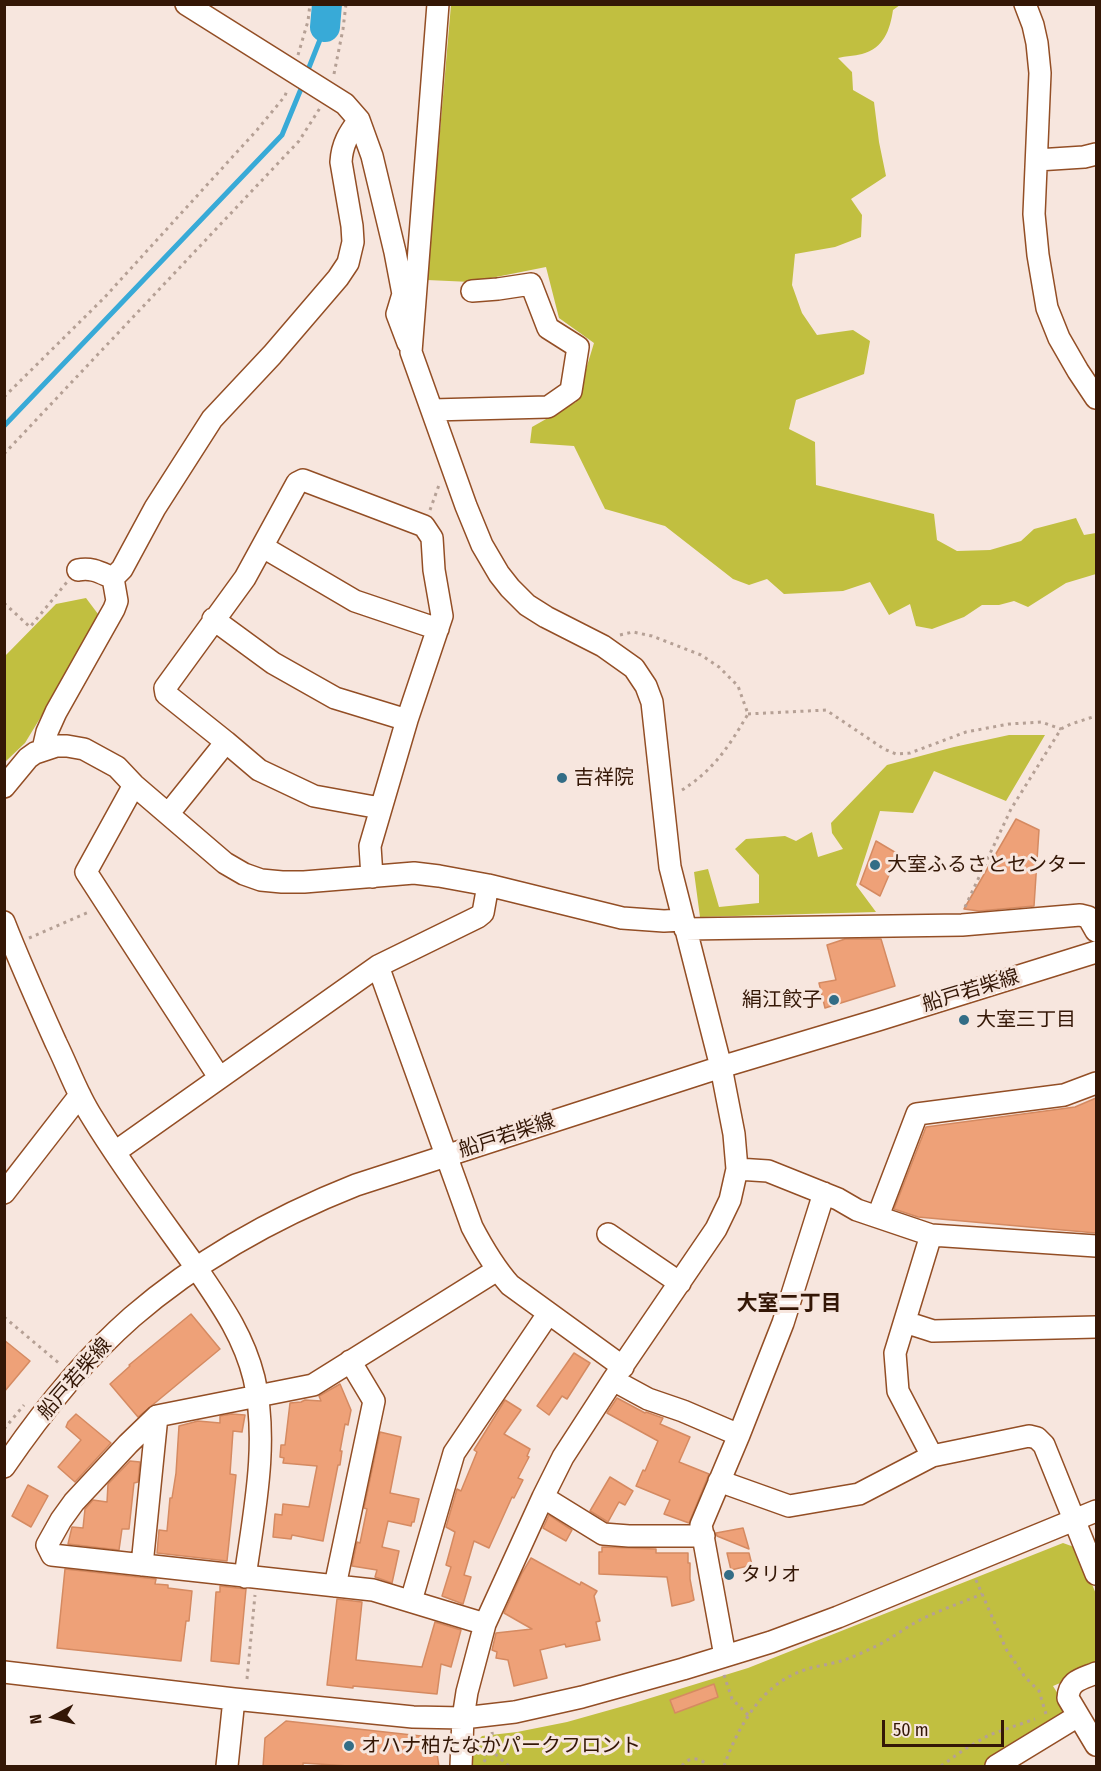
<!DOCTYPE html>
<meta charset="utf-8">
<style>
body{margin:0}
#map{position:relative;width:1101px;height:1771px;overflow:hidden;background:#f7e6de;font-family:"Fira Sans Condensed",sans-serif}
canvas{display:block}
.frame{position:absolute;inset:0;border:6px solid #341706;pointer-events:none}
.north{position:absolute;left:24px;top:1687px;width:60px;height:60px;-webkit-text-stroke:4px #f7e6de;paint-order:stroke;rotate:263deg;font-size:16px;font-weight:700;line-height:24px;text-align:center;color:#341706}
.north::after{content:'';display:block;margin:auto;width:21px;height:27px;background:#341706;clip-path:polygon(50% 0,100% 100%,50% 72%,0 100%)}
.scale{position:absolute;left:882px;top:1720px;width:122px;height:27px;box-sizing:border-box;border:3px solid #341706;border-top:0;padding-left:8px;font-size:18px;line-height:21px;white-space:nowrap;color:#341706;-webkit-text-stroke:4px #f7e6de;paint-order:stroke}
</style>
<div id="map">
<canvas width="1101" height="1771"></canvas>
<div class="frame"></div>
<div class="north">N</div>
<div class="scale">50 m</div>
</div>
<script>
const c = document.querySelector('canvas').getContext('2d');
c.lineJoin = 'round';
function fillPath(path, color) { c.fillStyle = color; c.fill(path, 'evenodd'); }
function stroke(path, color, width, dash) { c.strokeStyle = color; c.lineWidth = width; c.lineCap = dash ? 'butt' : 'round'; c.setLineDash(dash || []); c.stroke(path); }
function write(font, color, halo, rows, align = 'center') {
  c.font = font + ' "Fira Sans Condensed","Noto Sans JP",sans-serif'; c.lineWidth = 6; c.setLineDash([]); c.textBaseline = 'middle'; c.strokeStyle = halo; c.fillStyle = color; for (const [text, x, y, turn = 0] of rows) {
    c.save(); c.translate(x, y); c.rotate((+turn || 0) * Math.PI / 180); c.textAlign = isNaN(turn) ? turn : align; if (halo) c.strokeText(text, 0, 0); c.fillText(text, 0, 0); c.restore();
  }
}
const green = new Path2D(`
 M451,5h449l-7,5c-3,20 -9,38 -31,44 -8,2 -16,2 -24,4l14,14 1,18 21,12 5,40 7,34 -35,23 11,16 -1,22 -26,10 -40,7 -3,31 10,28 15,22 36,-5 17,11 -6,33 -68,26 -7,29 26,13 1,43 118,29 3,26 20,11 33,-1 31,-9 13,-12 42,-11 8,17 12,-2v41l-30,9 -38,24 -14,-6 -15,4h-17l-18,12 -32,12 -16,-3 -6,-22 -21,11 -19,-33 -27,9 -59,3 -17,-15 -18,6 -16,-6 -68,-53 -60,-17 -31,-63 -44,-3 2,-16 44,-25 18,-59 -35,-25 -13,-51 -75,15 -44,-2z
 M86,598l15,20 -76,125 -20,19v-106l51,-52z
 M1009,735h36l-39,66 -72,-30 -21,42 -33,-2 -24,74 20,27 -176,5 -6,-45 14,-3 11,38 40,-4v-28l-24,-26 11,-10 39,-3 11,5 16,-9 6,25 25,-8 -11,-16 -1,-10 56,-58 67,-18z
 M1063,1543l14,5 19,46v74l-43,18 15,24 -2,8 -81,48h-515v-17l12,-13 35,-4 50,-10 64,-18 117,-36z`);
const stream = new Path2D(`
 M306,75l19,-48
 M4,426l278,-291 21,-51`);
const river = new Path2D(`
 M325,27l2,-23`);
const building = new Path2D(`
 M1016,819l23,11 -5,76 -55,5 -15,-2z
 M876,841l22,13 -18,42 -20,-12z
 M845,939h36l14,47 -70,22 -6,-25 17,-3 -9,-35z
 M1096,1098v135l-178,-16 -24,-8 32,-82 149,-20z
 M191,1314l29,35 -82,68 -28,-33 20,-18 -1,-1z
 M4,1340l26,21 -26,31z
 M574,1353l16,10 -23,36 -5,-3 -13,19 -12,-9z
 M340,1384l11,26 -3,15 -3,-1 -5,27h2l-2,14h-2l-15,76 -31,-6 -1,4 -18,-2 2,-23 7,1 1,-11 26,3 8,-41 -34,-3 1,-5 -4,-1 1,-12h4l5,-42 11,-1 4,-2 16,1 -2,-5z
 M617,1398l28,15 1,-1 14,5 3,1 -3,6 30,13 -11,25 30,12 -20,49 -25,-9 6,-14 -34,-14 7,-16 2,1 13,-30 -51,-28z
 M505,1400l16,10 -17,24 26,15 -3,7 2,1 -11,21 5,2 -9,18 -2,-1 -23,51 -15,-7 -10,34 7,2 -8,27 -21,-8 9,-29 -5,-2 9,-33 -9,-5 11,-38 4,2 16,-39 -3,-2z
 M76,1414l35,29 -36,39 -17,-15 23,-27 -15,-13 2,-5z
 M232,1414l13,1 -3,17 -9,-1 -3,43 6,1 -9,86 -70,-8 2,-23 8,1 3,-33h2l4,-25 3,-47 19,-5 22,2v-7z
 M380,1432l21,5 -11,56 29,6 -5,23h-2l-1,4 -23,-5 -6,26 17,4 -7,32 -17,-6 2,-7 -25,-4 5,-24 3,1 7,-34 -3,-1z
 M130,1461l10,1 -2,20 -4,1 -5,46h-7l-3,21 -51,-6 4,-17 11,1 2,-19 8,-9 14,2 1,-18z
 M610,1477l23,14 -8,14 -6,-3 -11,20 -18,-11z
 M28,1485l20,11 -17,31 -19,-11z
 M549,1515l23,15 -6,11 -23,-13z
 M743,1528l6,21 -32,-13 -1,-3z
 M602,1547l54,2v4h32v10h2v16l4,21 -5,2 -17,4 -5,-29 -68,-3v-22h3z
 M727,1553h22l3,12 -21,5z
 M531,1558l49,27 1,-3 16,9 -3,5 6,25 -4,1 4,18 -34,7 -1,-3 -25,6 7,28 -33,8 -6,-26 -12,-2 1,-6 -5,-2 4,-17 36,-4 -28,-16 18,-40z
 M65,1569l91,10 -1,5 13,1v3l24,3 -3,30h-3l-5,40 -124,-13z
 M220,1586l26,3 -7,75 -28,-3 5,-69h4z
 M337,1599l25,3 -6,58 66,7 13,-45 26,8 -10,37 -10,-3 -4,30 -84,-8v2l-26,-3z
 M714,1684l4,13 -43,16 -5,-13z
 M286,1721l144,16 7,16 2,14h-76l-60,-4v4h-40l2,-29z`);
const path = new Path2D(`
 M298,55l10,-34 2,-17
 M334,74l9,-45 3,-25
 M4,397l100,-99 153,-168 28,-34 2,-6
 M4,454l295,-313 21,-33
 M430,510l9,-25
 M4,603l26,24 37,-45
 M620,635l13,-3 19,4 49,19 18,12 19,19 10,28c-20,34 -35,57 -69,78
 M748,714l78,-4 58,39 12,5 14,-1 56,-21 43,-8 32,-2 20,7
 M965,907l46,-98 50,-80 10,-5 25,-8
 M29,938l60,-26
 M4,1317l56,47
 M4,1429l20,-24
 M976,1580l30,69 19,28 14,14 7,23
 M724,1675l8,24 17,17
 M247,1679l8,-84
 M492,1732l3,22 14,12
 M479,1748l8,8 -5,10
 M682,1766c7,-10 18,-9 26,0
 M724,1766c14,-39 37,-81 78,-95 9,-4 18,-5 27,-7 15,-3 29,-9 43,-16 14,-6 26,-15 39,-23 22,-13 48,-21 71,-31
 M941,1766l24,-17 24,-14 46,-16`);
const minor = new Path2D(`
 M186,4l159,100 14,16 13,36 23,96 8,42 -6,20 11,29
 M438,4l-27,348 55,154 16,39 17,29 11,14 17,17 19,12 57,29 31,22 12,18 6,16 18,165 51,200 13,67 3,35 -7,31 -14,29 -103,151 -50,77 -20,40 -58,127 -18,68 -4,26 -2,48
 M1025,4l8,21 4,18 3,30 -6,141 4,41 9,53 12,30 19,33 18,27
 M1037,160l47,-3 12,-3
 M432,410l116,-3 23,-16 7,-44 -30,-19 -17,-44 -33,5 -26,2
 M263,547l92,54 83,28
 M113,578l9,-9 33,-61 57,-89 60,-64 66,-77 10,-15 5,-21 -1,-16 -11,-64c1,-18 8,-29 18,-42
 M213,619l60,44 62,35 72,22
 M226,742l33,28 55,26 66,12
 M43,749l4,-17 9,-20 58,-103 3,-8 -4,-23c-12,-5 -21,-11 -35,-8
 M134,785l-48,87 133,205
 M4,787l24,-29 7,-5 21,-7h11l17,3 33,18 17,18 91,78 19,11 17,6 21,2h22l110,-9 25,3 49,9 134,33 42,3 18,-1
 M169,813l57,-71 -60,-48 -1,-6 80,-110 52,-95 6,-3 121,46 8,12 2,32 8,46 -35,104 -37,126 2,31
 M4,922c16,41 34,81 52,121 12,24 21,51 36,74 31,51 68,100 103,149 25,37 48,68 59,112 15,64 0,135 -9,199
 M685,929l277,-4 118,-10 8,2 8,14
 M378,966l94,261c11,21 22,40 38,58l113,82
 M115,1152l263,-186 100,-49 5,-4 5,-28
 M737,1169l31,2 70,28 19,11 74,25 165,11
 M4,1193l76,-98
 M878,1216l39,-102 147,-19 32,-12
 M608,1234l72,49
 M931,1235l-36,118 3,38 34,65
 M905,1322l28,9 163,-4
 M613,1380l35,19 35,12 56,24
 M4,1467c37,-54 79,-107 128,-150 66,-57 143,-100 224,-132l365,-118 157,-47 218,-68
 M719,1481l70,25 70,-12 73,-38 97,-20 8,2 7,7 52,129
 M543,1497l60,37 26,2h75
 M142,1565l15,-149
 M335,1586l39,-185 -24,-40
 M411,1601l43,-148 94,-139
 M485,1624l-112,-34 -321,-35 -5,-10 14,-25 13,-18 54,-58 29,-28 156,-31 184,-115
 M725,1656l-24,-131 38,-90 44,-112 41,-130
 M4,1672l230,27 179,18 50,1 52,-6 67,-15 101,-28 88,-27 67,-25 258,-106
 M1096,1673c-14,6 -27,7 -28,25l28,47
 M227,1766l7,-67
 M996,1766l82,-50`);
const markers = [
 [562,778,6,"#336d86"],
 [875,865,6,"#336d86"],
 [834,1000,6,"#336d86"],
 [964,1020,6,"#336d86"],
 [729,1575,6,"#336d86"],
 [349,1746,6,"#336d86"]
];
const poiNames = [
 ["吉祥院",574,778],
 ["大室ふるさとセンター",887,865],
 ["絹江餃子",822,1000,"right"],
 ["大室三丁目",976,1020],
 ["タリオ",741,1575],
 ["オハナ柏たなかパークフロント",361,1746]
];
const streetNames = [
 ["船戸若柴線",971,991,-17],
 ["船戸若柴線",507,1136,-18],
 ["船戸若柴線",75,1379,-49]
];
const neighbourhoodNames = [
 ["大室二丁目",789,1304]
];
fillPath(green, '#c1bf40');
stroke(stream, '#38aad7', 5);
stroke(river, '#38aad7', 30);
fillPath(building, '#eea178');
stroke(building, '#d58a61', 1.5);
stroke(minor, '#934e25', 24);
stroke(path, '#b5a095', 3, [3, 4.5]);
stroke(minor, '#fff', 21);
for (const [x, y, r, color] of markers) { const dot = new Path2D(); dot.arc(x, y, r, 0, 2 * Math.PI); c.fillStyle = color; c.fill(dot); stroke(dot, '#f7e6de', 2); }
write('20px', '#341706', '#f7e6de', poiNames, 'left');
write('20px', '#341706', '#f7e6de', streetNames);
write('bold 21px', '#341706', '#f7e6de', neighbourhoodNames);
</script>
